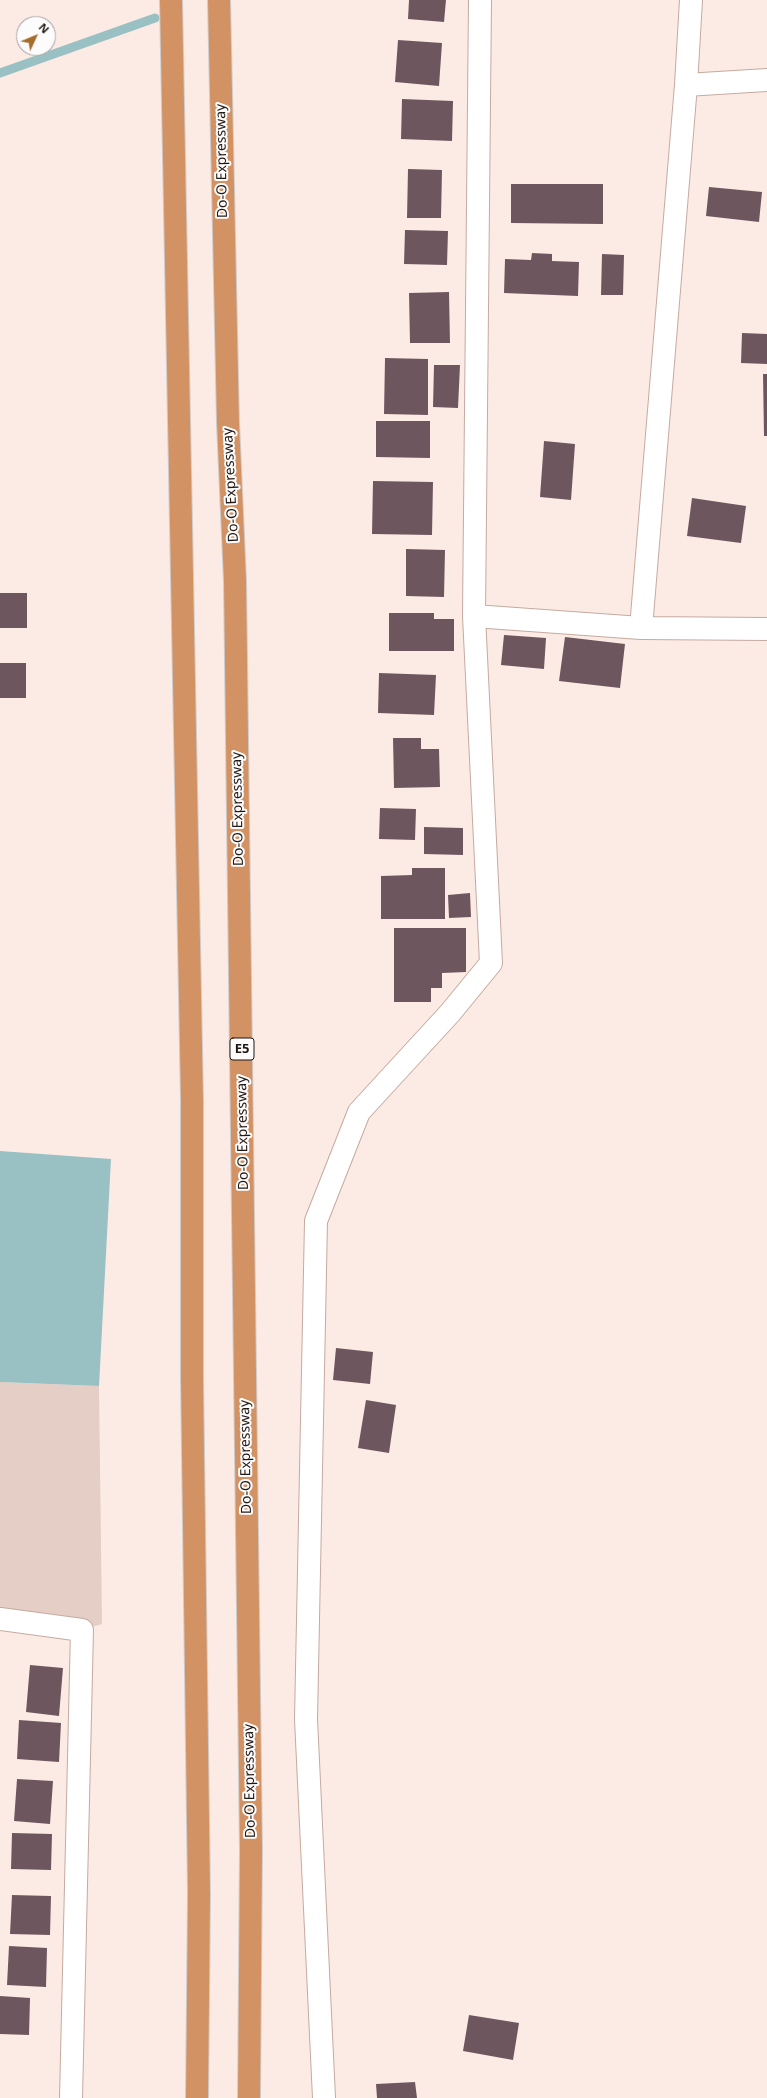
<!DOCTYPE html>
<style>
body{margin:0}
#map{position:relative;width:767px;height:2098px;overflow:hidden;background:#fcebe5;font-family:"Noto Sans",sans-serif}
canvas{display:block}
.north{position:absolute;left:16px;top:16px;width:40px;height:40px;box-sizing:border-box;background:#fcfcfc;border:1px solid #a4a09f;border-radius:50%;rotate:46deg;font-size:11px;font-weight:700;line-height:16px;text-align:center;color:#211713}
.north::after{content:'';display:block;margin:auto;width:14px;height:18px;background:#a56c2a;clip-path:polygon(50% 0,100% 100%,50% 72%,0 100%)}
</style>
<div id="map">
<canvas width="767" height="2098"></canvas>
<div class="north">N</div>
</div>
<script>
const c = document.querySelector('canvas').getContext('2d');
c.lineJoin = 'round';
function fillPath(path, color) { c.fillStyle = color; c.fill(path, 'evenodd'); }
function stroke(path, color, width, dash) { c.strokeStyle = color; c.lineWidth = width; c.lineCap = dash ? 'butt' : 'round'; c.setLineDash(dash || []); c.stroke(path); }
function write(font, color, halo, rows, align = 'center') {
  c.font = font + ' "Noto Sans",sans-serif'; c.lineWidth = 4; c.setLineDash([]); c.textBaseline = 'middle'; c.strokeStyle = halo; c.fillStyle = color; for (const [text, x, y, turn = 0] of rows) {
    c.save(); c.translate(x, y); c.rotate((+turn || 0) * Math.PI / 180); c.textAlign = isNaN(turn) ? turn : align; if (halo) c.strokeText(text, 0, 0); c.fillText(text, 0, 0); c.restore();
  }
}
const green = new Path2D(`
 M0,1382l99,4 3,238 -20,6 -82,-11z`);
const water = new Path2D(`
 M0,1151l111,8 -12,227 -99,-4z`);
const stream = new Path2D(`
 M0,73l155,-55`);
const building = new Path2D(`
 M409,0h37l-2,22 -36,-3z
 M398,40l44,3 -3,43 -44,-4z
 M402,99l51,2 -1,40 -51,-2z
 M408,169l34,1 -1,48h-34z
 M511,184h92v40l-92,-1z
 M709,187l53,5 -3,30 -53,-6z
 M405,230l43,1 -1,34 -43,-1z
 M532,253l20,1v7l27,1 -1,34 -74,-3 1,-34 26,1z
 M602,254l22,1 -1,40h-22z
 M449,292l1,51h-40l-1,-50z
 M742,333l25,1v30l-26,-1z
 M385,358l43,1v56l-44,-1z
 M434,365h26l-2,43 -25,-1z
 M763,374h4v62h-3z
 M376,421h54v37l-54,-1z
 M544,441l31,3 -4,56 -31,-3z
 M373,481l60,1 -1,53 -60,-1z
 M692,498l54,8 -5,37 -54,-7z
 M406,549l39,1 -1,47 -38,-1z
 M0,593h27v35h-27z
 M389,613h45v6h20v32h-65z
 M504,635l42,3 -2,31 -43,-4z
 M565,637l60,7 -5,44 -61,-7z
 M0,663h26v35h-26z
 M379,673l57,2 -2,40 -56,-2z
 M393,738h28v11h18l1,38 -46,1z
 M380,808l36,1 -1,31 -36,-1z
 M424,827l39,1v27l-39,-1z
 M412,868h33v51h-64v-43l31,-1z
 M470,893l1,24 -22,1 -1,-23z
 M394,928h72v44l-24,1v15h-11v14h-37z
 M336,1348l37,4 -3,32 -37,-4z
 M366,1400l30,5 -7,48 -31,-5z
 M30,1665l33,3 -4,48 -33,-4z
 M19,1720l42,3 -2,39 -42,-3z
 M17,1779l36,2 -3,43 -36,-3z
 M12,1833l40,1 -1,36 -40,-1z
 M12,1895l39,1 -1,39 -40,-1z
 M9,1946l38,2 -1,39 -39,-2z
 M0,1996l30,2 -1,37 -29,-1z
 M469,2015l50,8 -6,37 -50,-9z
 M415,2082l2,16h-40l-1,-14z`);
const minor = new Path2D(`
 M686,85l81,-5
 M474,616l167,12 126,1
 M641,628l45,-543 5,-85
 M0,1619l82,11 -11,468
 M324,2098l-18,-379 10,-498 43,-109 91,-99 41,-50 -17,-347 6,-616`);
const motorway = new Path2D(`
 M171,0l21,1100v278l7,516 -2,204
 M219,0l9,423 7,158 16,1269 -2,248`);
const shields = [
 [242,1049,24]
];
const shieldNames = [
 ["E5",242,1049]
];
const streetNames = [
 ["Do-O Expressway",222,161,-91],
 ["Do-O Expressway",231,485,-93],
 ["Do-O Expressway",238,809,-91],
 ["Do-O Expressway",243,1133,-91],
 ["Do-O Expressway",246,1457,-91],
 ["Do-O Expressway",250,1781,-91]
];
fillPath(green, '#e4cec6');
fillPath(water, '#99c0c2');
stroke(stream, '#99c0c2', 9);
fillPath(building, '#6e565f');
stroke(minor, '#c5aaa0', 24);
stroke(motorway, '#cecccb', 24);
stroke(minor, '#fff', 22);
stroke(motorway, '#d39263', 22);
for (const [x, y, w] of shields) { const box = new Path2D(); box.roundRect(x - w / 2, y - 11, w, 22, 3); c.fillStyle = '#fcfcfc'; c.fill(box); stroke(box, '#211713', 1); }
write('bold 13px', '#211713', null, shieldNames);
write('14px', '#211713', '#fcfcfc', streetNames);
</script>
